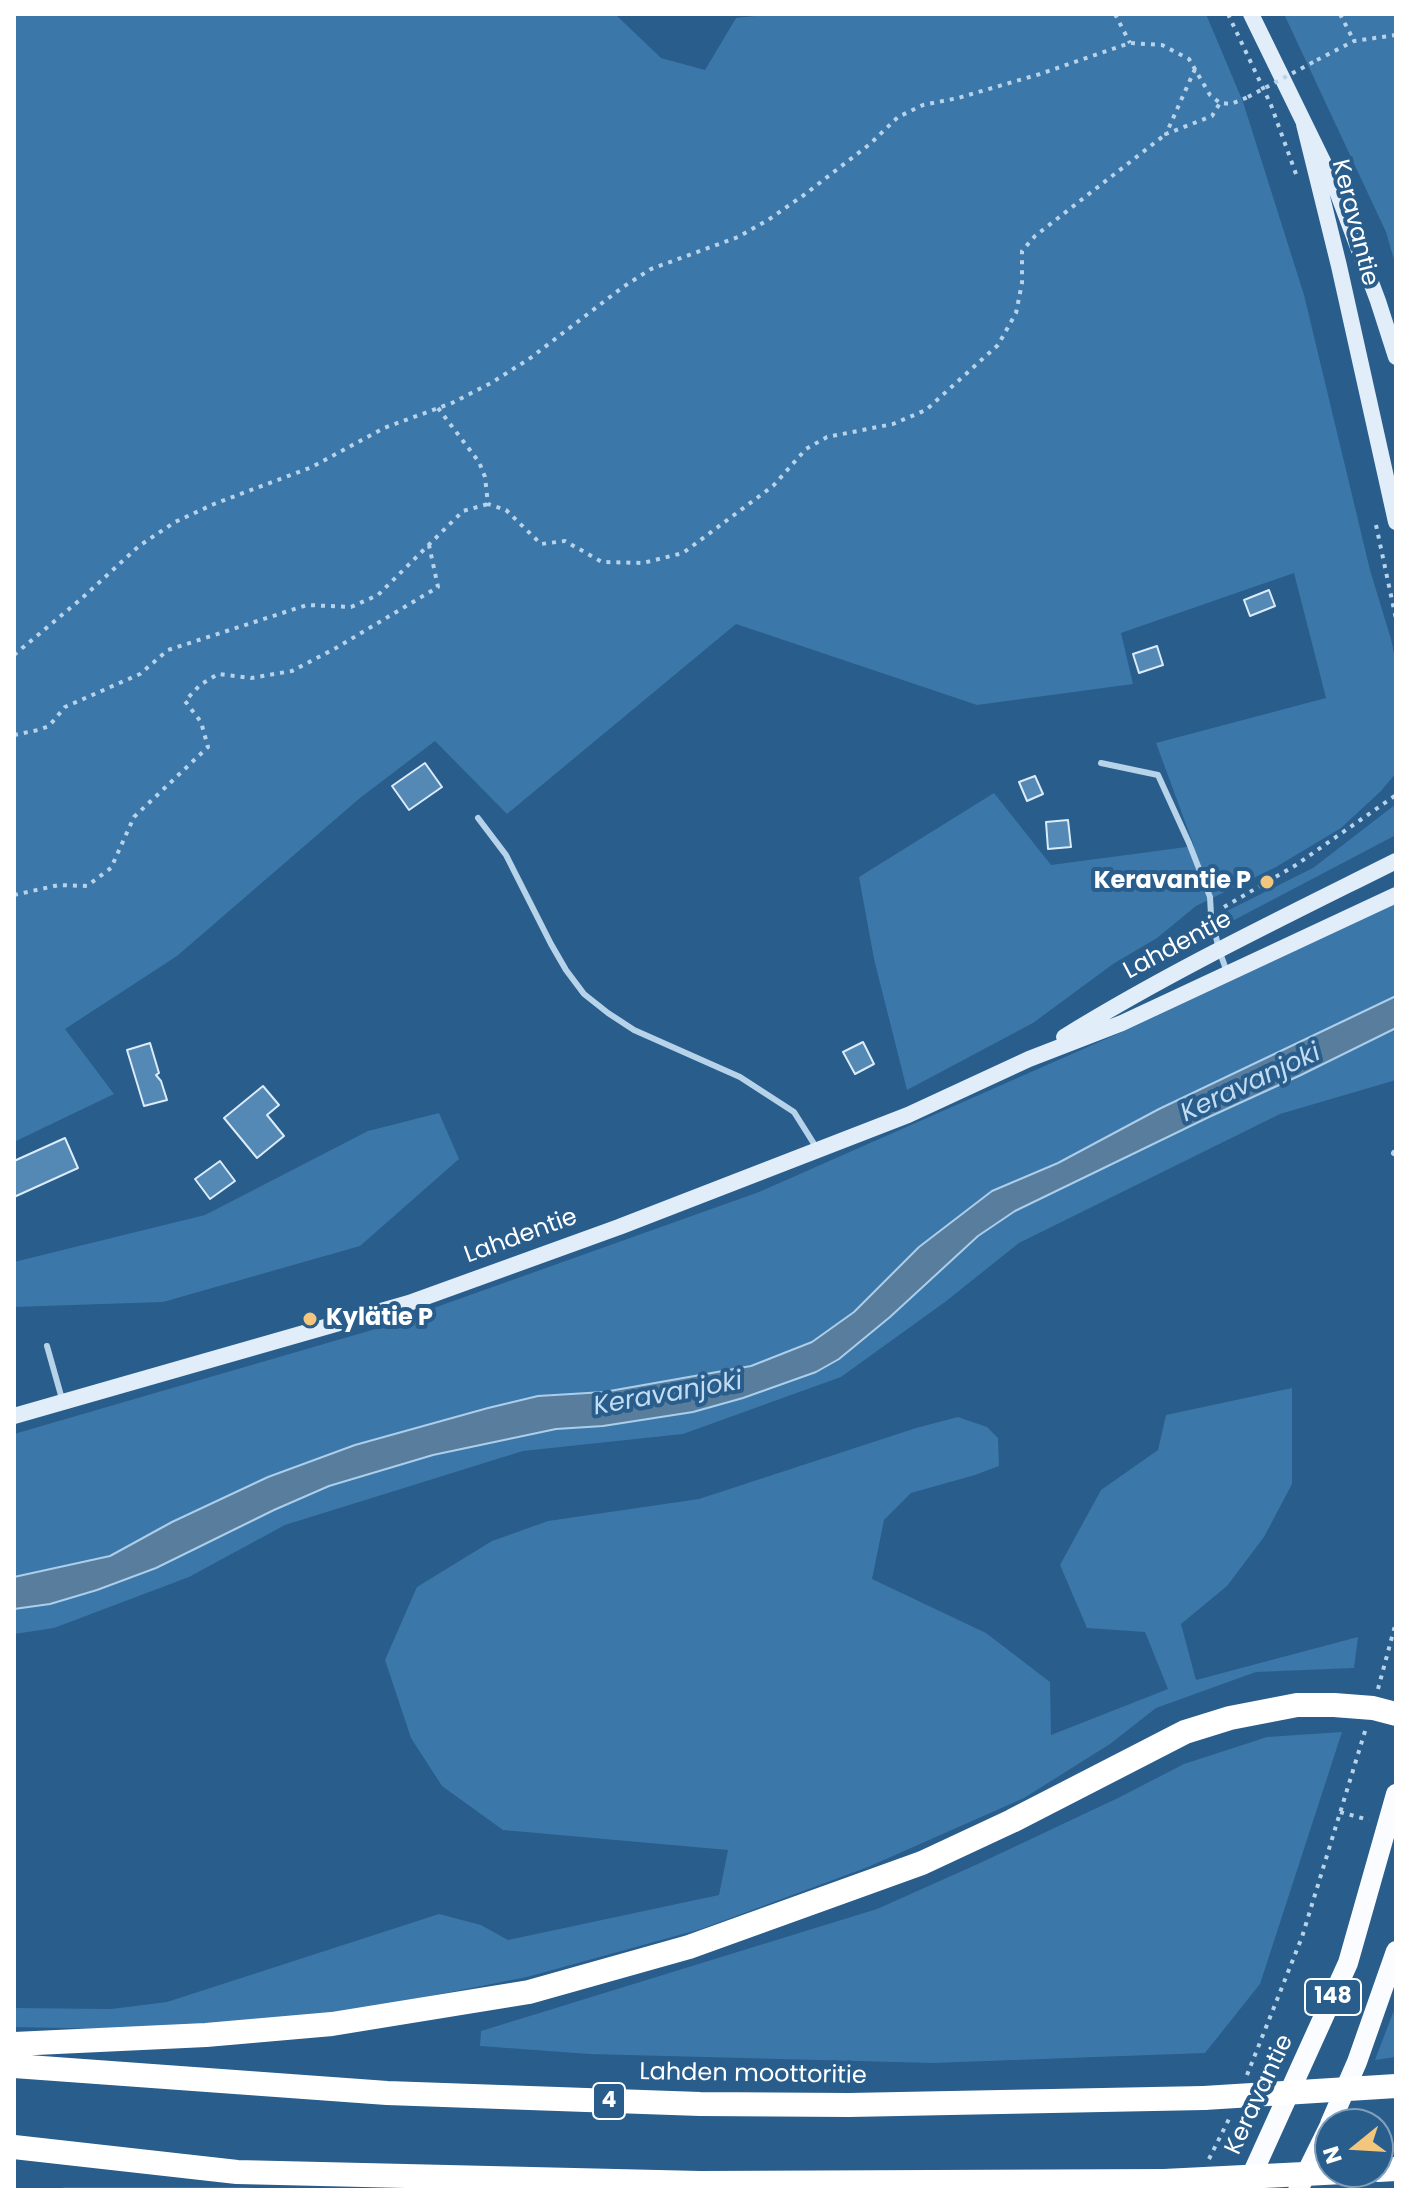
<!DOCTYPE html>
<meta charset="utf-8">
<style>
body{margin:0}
#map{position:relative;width:1410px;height:2204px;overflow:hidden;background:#285d8c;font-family:Poppins,sans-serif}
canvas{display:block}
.frame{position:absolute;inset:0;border:16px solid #fff;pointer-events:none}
.north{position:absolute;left:1314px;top:2108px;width:80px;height:80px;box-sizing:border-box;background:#285d8c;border:2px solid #7e9eba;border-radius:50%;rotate:252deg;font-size:22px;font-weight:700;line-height:32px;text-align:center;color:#fff}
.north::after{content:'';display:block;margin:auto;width:28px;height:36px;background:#f2c67d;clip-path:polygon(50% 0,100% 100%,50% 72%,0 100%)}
</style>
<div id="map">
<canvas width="1410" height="2204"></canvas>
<div class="frame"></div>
<div class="north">N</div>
</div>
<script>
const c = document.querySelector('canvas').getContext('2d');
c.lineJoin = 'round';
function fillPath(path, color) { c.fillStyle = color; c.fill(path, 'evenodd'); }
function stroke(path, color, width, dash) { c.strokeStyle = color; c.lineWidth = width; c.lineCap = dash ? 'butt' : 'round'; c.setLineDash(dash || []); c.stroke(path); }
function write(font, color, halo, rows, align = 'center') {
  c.font = font + ' Poppins,sans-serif'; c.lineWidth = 8; c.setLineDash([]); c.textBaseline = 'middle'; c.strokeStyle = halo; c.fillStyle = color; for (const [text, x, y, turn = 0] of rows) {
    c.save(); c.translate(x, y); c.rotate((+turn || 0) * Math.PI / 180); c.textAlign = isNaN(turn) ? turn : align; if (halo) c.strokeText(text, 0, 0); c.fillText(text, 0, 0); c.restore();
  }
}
const green = new Path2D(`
 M14,14h601l46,44 44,12 31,-52 38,-4h432l37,88 61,193 66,275 21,69 5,24v110l-15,18 -40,37 -65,39 -80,39 -39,32 -44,26 -80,59 -126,67 -33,-131 -15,-82 135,-84 57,72 143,-19 -38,-103 170,-45 -32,-125 -173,60 12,51 -156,21 -241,-81 -229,190 -72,-73 -75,57 -183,158 -112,73 49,65 -100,48z
 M1284,14h112v253l-10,-35z
 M1396,804v31l-177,93 -3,-6 3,-7 94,-47z
 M1396,903v93l-338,167 -66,28 -73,56 -65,65 -42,30 -61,24 -147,26 -66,4 -50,12 -133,37 -87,32 -96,45 -62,34 -96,21v-143l358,-104 387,-138 374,-165z
 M1396,1028v52l-116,34 -261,129 -74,59 -104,75 -158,57 -160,17 -238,74 -96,52 -135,51 -40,6v-25l36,-5 47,-14 59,-22 118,-58 55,-24 104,-31 123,-26 47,-3 213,-54c74,-43 125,-115 197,-160 39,-25 84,-42 126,-62 85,-41 172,-80 257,-122z
 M439,1113l20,46 -99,87 -197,56 -149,5v-45l191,-47 163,-84z
 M1292,1388v96l-28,53 -37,49 -46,38 15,56 162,-43 -4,31 -98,4 -100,36 -46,36 -86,54 -156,69 -167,62 -174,48 -188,37 -174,16 -151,-3v-19l97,1 56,-7 272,-88 42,11 27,15 211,-45 9,-45 -225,-20 -61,-44 -31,-48 -26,-78 32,-73 75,-46 56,-20 151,-22 217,-71 42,-11 29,10 11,11 1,28 -24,9 -64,18 -27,27 -12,59 114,54 64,49 1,53 117,-46 -23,-57 -58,-4 -27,-63 41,-75 57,-40 8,-35z
 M1342,1732l-82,252 -55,69 -272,10 -344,-9 -109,-8 1,-15 396,-122 103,-46 138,-65 66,-34 83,-27z
 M1396,2005v52l-21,3z
 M65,2187h177l36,3h-225z`);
const water = new Path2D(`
 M1396,996v32l-95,47 -92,42 -194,94 -37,25 -88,81 -51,42 -23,13 -73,26 -50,14 -90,14 -47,3 -123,26 -104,31 -55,24 -118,58 -59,22 -47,14 -36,5v-32l96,-21 62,-34 96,-45 87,-32 133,-37 50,-12 66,-4 147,-26 61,-24 42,-30 65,-65 73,-56 66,-28 101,-54z`);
const building = new Path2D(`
 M1269,590l6,16 -25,10 -6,-16z
 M1157,646l6,19 -24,8 -6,-19z
 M425,763l17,24 -33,23 -17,-24z
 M1035,776l8,18 -16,7 -8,-19z
 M1068,820l3,27 -23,2 -2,-27z
 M863,1042l11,22 -19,10 -12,-22z
 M150,1043l9,30 -3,2 5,6 6,19 -23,6 -17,-56z
 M263,1086l16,19 -12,10 17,21 -27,22 -33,-40z
 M65,1138l13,30 -64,29v-36z
 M220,1161l15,20 -25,18 -15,-20z`);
const path = new Path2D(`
 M1115,14l15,29
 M1228,14l43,91 25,69
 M1340,14l14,27
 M1317,60l37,-19 42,-6
 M1195,69l-29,65 46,-18 8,-13
 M438,408l41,54 6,15 3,27 18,6 35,34 24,-3 37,21 41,1 40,-10 90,-67 33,-37 21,-12 66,-13 33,-14 72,-65 18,-32 6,-30v-32l13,-15 131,-102
 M1376,525l20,94
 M14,655l67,-56 58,-53 36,-24 39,-18 98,-37 72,-39 68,-25 39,-20 38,-24 94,-72 28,-18 87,-32 30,-17 36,-25 66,-51 28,-27 25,-12 35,-7 82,-24 90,-31 32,2 27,14 21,36 10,8 11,1 17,-7
 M14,735l24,-5 11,-4 16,-19 75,-33 28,-24 139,-45 44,2 27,-12 85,-84 25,-7
 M14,895l45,-10 28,1 24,-18 23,-51 74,-70 -7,-25 -16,-21 15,-16 18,-11 33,4 41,-7 44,-23 102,-61 -9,-42
 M1224,907l72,-42 100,-70
 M1378,1689l18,-67
 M1340,1812l29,8
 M1247,2075l55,-138 64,-209
 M1209,2159l21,-42`);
const lane = new Path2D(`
 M1101,763l57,12 31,68 21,54 1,18 8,35 8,22
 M478,818l28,37 45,89 15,26 18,24 24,19 26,17 106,47 54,35 22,35
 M1394,1153l2,1
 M47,1346l15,53`);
const secondary = new Path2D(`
 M1251,14l84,172 43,115 18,56
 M1304,124l35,142 57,256
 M1064,1037c107,-66 220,-120 332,-176
 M14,1416l395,-113 210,-76 289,-112 121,-56 93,-36 274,-128`);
const primary = new Path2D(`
 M1330,2124l27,-62 39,-111
 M1245,2190l103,-227 48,-169
 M1298,2190l32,-65`);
const highway = new Path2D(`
 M14,2044l192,-9 126,-11 197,-32 160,-45 233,-84 90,-42 173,-89 45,-14 67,-13h37l39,3 23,6
 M14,2066l373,27 313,11 149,1 355,-7
 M14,2147l223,25 463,11 464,-2
 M1378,2170l18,-1`);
const pathBridge = new Path2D(`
 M1248,97l69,-37`);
const highwayBridge = new Path2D(`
 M1204,2098l192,-12
 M1164,2181l180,-9`);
const markers = [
 [1267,882,8,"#f2c67d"],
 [310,1319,8,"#f2c67d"]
];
const shields = [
 [1333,1997,56],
 [609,2101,32]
];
const shieldNames = [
 ["148",1333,1997],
 ["4",609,2101]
];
const streetNames = [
 ["Keravantie",1354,223,76],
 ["Lahdentie",1178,946,-28],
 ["Lahdentie",521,1237,-20],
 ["Lahden moottoritie",753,2075,1],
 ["Keravantie",1260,2095,-65]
];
const poiNames = [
 ["Keravantie P",1251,882],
 ["Kylätie P",326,1319,"left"]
];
const waterNames = [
 ["Keravanjoki",1251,1084,-25],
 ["Keravanjoki",668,1395,-10]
];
fillPath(green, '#3c77a9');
fillPath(water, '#597d9d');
stroke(water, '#abceea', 2);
fillPath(building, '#5488b5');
stroke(building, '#dbebf8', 2);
stroke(path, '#b7d3ea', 4, [4, 6]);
stroke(lane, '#b7d3ea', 6);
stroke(secondary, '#e1edf9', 16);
stroke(primary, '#fafcff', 20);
stroke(highway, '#fff', 24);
stroke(pathBridge, '#b7d3ea', 4, [4, 6]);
stroke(highwayBridge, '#fff', 24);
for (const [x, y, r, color] of markers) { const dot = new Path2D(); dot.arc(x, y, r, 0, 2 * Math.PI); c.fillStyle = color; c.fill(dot); stroke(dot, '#285d8c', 3); }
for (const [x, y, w] of shields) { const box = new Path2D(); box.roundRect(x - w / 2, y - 18, w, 36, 6); c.fillStyle = '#285d8c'; c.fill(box); stroke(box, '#fff', 2); }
write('bold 22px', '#fff', null, shieldNames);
write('24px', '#fff', '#285d8c', streetNames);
write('bold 24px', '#fff', '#285d8c', poiNames, 'right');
write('italic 26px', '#c3dcf1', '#285d8c', waterNames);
</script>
